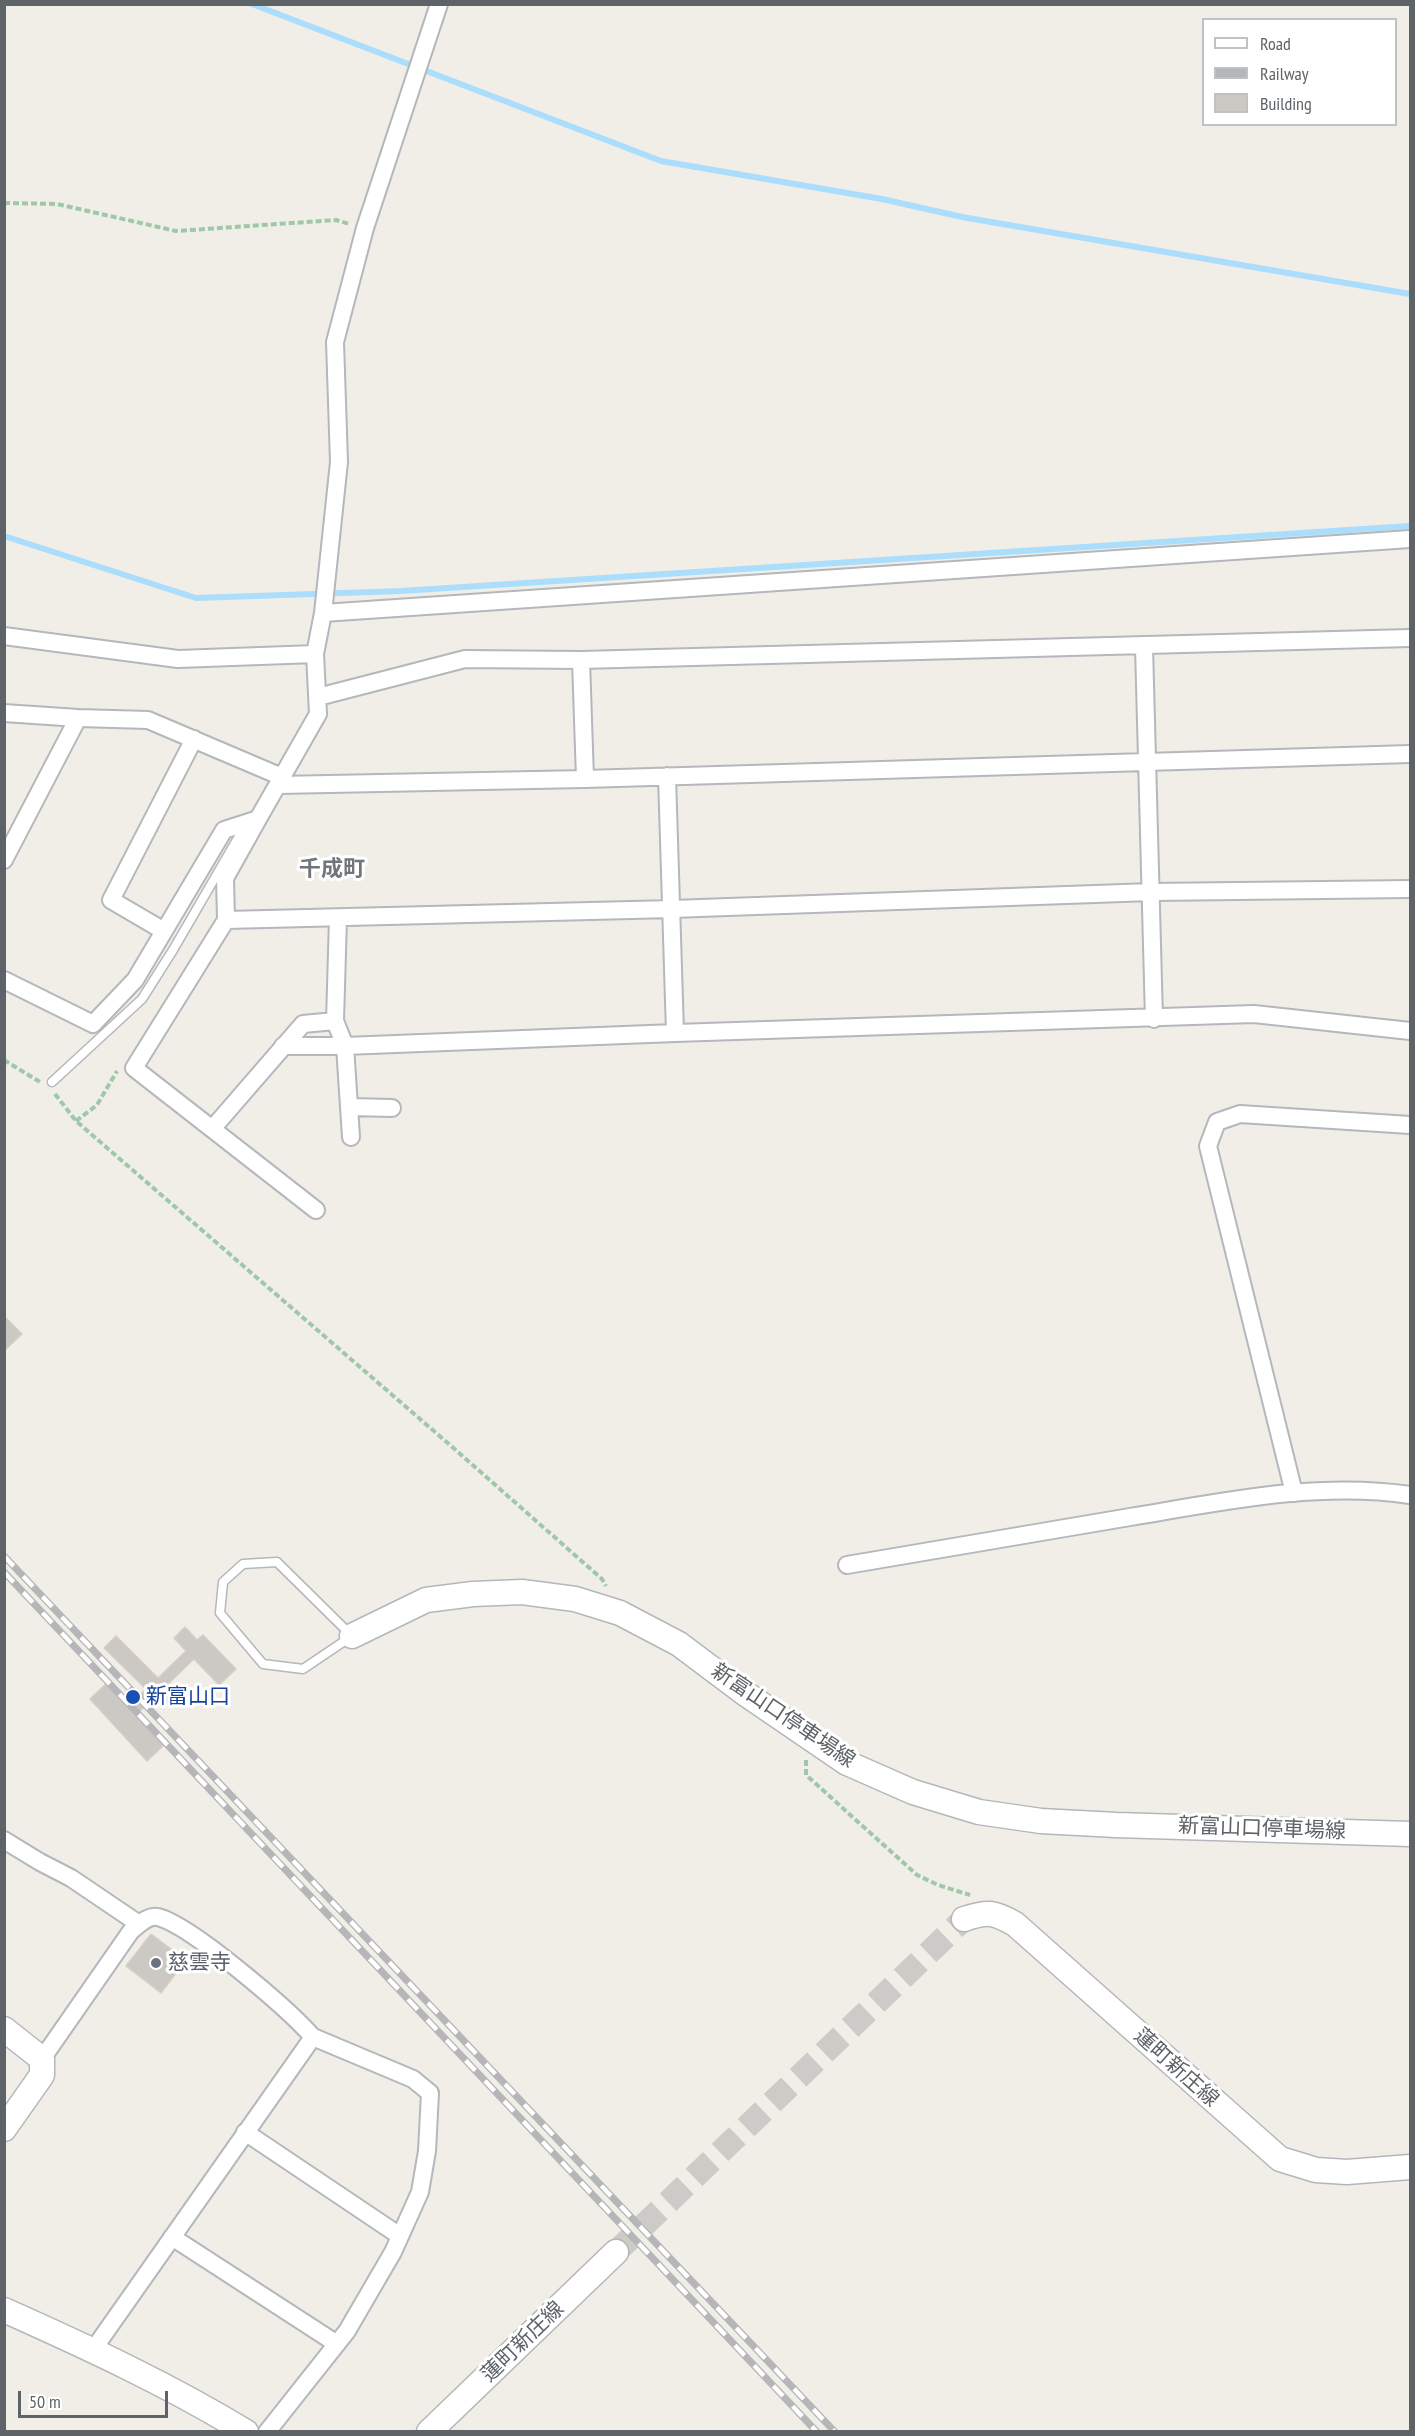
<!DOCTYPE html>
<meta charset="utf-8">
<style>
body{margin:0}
#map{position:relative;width:1415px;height:2436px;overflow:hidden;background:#f0eee7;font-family:"PT Sans Narrow",sans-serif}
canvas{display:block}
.frame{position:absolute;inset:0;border:6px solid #5e6367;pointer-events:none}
.legend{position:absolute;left:1202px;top:18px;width:195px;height:108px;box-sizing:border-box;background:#fff;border:2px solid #bfc1c2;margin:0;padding:8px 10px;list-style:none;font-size:18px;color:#5e6367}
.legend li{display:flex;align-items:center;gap:12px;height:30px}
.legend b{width:30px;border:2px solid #bfc1c2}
.scale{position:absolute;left:18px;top:2391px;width:150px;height:27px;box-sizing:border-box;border:3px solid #5e6367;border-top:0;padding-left:8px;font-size:18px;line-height:21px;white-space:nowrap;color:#5e6367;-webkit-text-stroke:4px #fff;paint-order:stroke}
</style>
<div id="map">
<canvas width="1415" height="2436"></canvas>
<div class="frame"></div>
<ul class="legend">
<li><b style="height:8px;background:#fff"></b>Road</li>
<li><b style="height:8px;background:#b5b6b7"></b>Railway</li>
<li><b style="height:16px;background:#ccc9c4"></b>Building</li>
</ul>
<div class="scale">50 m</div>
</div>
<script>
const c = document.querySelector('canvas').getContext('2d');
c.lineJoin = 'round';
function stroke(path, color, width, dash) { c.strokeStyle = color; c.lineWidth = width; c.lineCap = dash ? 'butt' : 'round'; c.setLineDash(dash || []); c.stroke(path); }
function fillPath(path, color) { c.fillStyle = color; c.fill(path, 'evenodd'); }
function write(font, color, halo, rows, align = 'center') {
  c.font = font + ' "PT Sans Narrow","Noto Sans JP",sans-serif'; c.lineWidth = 6; c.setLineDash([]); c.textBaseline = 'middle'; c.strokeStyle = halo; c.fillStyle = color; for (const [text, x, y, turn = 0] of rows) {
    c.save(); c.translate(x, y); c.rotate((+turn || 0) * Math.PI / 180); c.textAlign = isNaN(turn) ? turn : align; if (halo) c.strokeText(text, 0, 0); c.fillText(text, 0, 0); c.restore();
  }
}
const stream = new Path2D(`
 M252,4l409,157 221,38 80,18 448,77
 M4,536l192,62 205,-7 1009,-65`);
const building = new Path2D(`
 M4,1316l18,18 -18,17z
 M185,1627l12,13 6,-5 33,34 -17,16 -25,-26 -28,27 11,12 -8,8 -11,-12 -22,21 28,30 -17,16 -57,-62 17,-16 21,23 18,-17 -42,-41 12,-12 42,42 28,-27 -12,-13z
 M151,1934l35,26 -25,33 -35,-27z`);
const secondaryTunnel = new Path2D(`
 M616,2252l348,-333`);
const path = new Path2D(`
 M4,203l53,1 119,27 160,-11 13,4
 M4,1060l36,22
 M55,1094l21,27 374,324 152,134 4,7
 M76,1121l21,-16 20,-34
 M806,1760v15l111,100 21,10 32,10`);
const service = new Path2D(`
 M52,1082l90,-83 31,-49 72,-124
 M277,1562l75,74 -49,33 -40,-5 -43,-51 3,-31 20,-18z`);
const minor = new Path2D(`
 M323,613l1087,-74
 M4,636l174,23 137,-5
 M1144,647l10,372
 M581,660l4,119
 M318,697l147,-38 116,1 829,-22
 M4,713l74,5 70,2 134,57
 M667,776l8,257
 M278,785l307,-6 825,-25
 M258,819l-33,59 1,42 -92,148 182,142
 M4,860l74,-142
 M338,918l-3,103 10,25 6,91
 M226,920l446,-11 479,-17 259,-3
 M164,931l-53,-31 83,-161
 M4,980l89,44 42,-44 89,-150 34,-11 60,-105 -3,-60 8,-41 16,-151 -4,-120 30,-114 74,-224
 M283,1046h62l330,-13 579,-19 156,17
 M349,1107l43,1
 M212,1129l91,-105 32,-3
 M1294,1493l-86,-347 9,-24 23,-8 170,11
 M847,1565c94,-16 188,-32 283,-48 91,-15 188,-36 280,-22
 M4,1840l36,22 31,16 68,46
 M42,2059l89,-128c8,-6 16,-16 27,-14 34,9 130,92 155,120
 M245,2132l155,104
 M172,2237l165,107
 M93,2350l220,-313 100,42 17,14 -3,58 -7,41 -27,60 -46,79 -80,101`);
const secondary = new Path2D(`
 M352,1636l74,-36 47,-6 49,-2 53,7 45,14 59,31 64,48 104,71 66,29 66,20 62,9 75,4 294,9
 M964,1919c24,-8 30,-7 51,5l265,235 36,11 31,2 63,-5
 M4,2029l38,30v16l-38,54
 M4,2310c83,37 165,75 242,122
 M429,2432l187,-180`);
const rail = new Path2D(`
 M4,1556l831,876
 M4,1572l813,860`);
const markers = [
 [133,1697,8,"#1a4fb4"],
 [156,1963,6,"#6b7280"]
];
const transitNames = [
 ["新富山口",146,1697]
];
const streetNames = [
 ["新富山口停車場線",783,1716,34],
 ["新富山口停車場線",1262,1829,2],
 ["蓮町新庄線",1176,2068,42],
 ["蓮町新庄線",523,2342,-44]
];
const worshipNames = [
 ["慈雲寺",168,1963]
];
const neighbourhoodNames = [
 ["千成町",332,870]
];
stroke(stream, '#abddfc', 6);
fillPath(building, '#ccc9c4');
stroke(building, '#d5cfc6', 1.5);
stroke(secondaryTunnel, '#cccbc7', 24, [24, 12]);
stroke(service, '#b4b7bb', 11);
stroke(minor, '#b4b7bb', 20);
stroke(secondary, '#b3b7bb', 27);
stroke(path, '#9ec8a8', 4, [6, 3]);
stroke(service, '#fff', 8);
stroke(minor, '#fff', 16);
stroke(secondary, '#fff', 24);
stroke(rail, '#b5b6b7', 7);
stroke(rail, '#fff', 4.5, [14]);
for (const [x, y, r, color] of markers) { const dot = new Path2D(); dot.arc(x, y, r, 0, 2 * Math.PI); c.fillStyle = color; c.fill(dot); stroke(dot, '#fff', 2); }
write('21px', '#164399', '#fff', transitNames, 'left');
write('21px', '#5e6367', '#fff', streetNames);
write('21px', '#5b616d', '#fff', worshipNames, 'left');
write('bold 22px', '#6f7579', '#fff', neighbourhoodNames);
</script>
